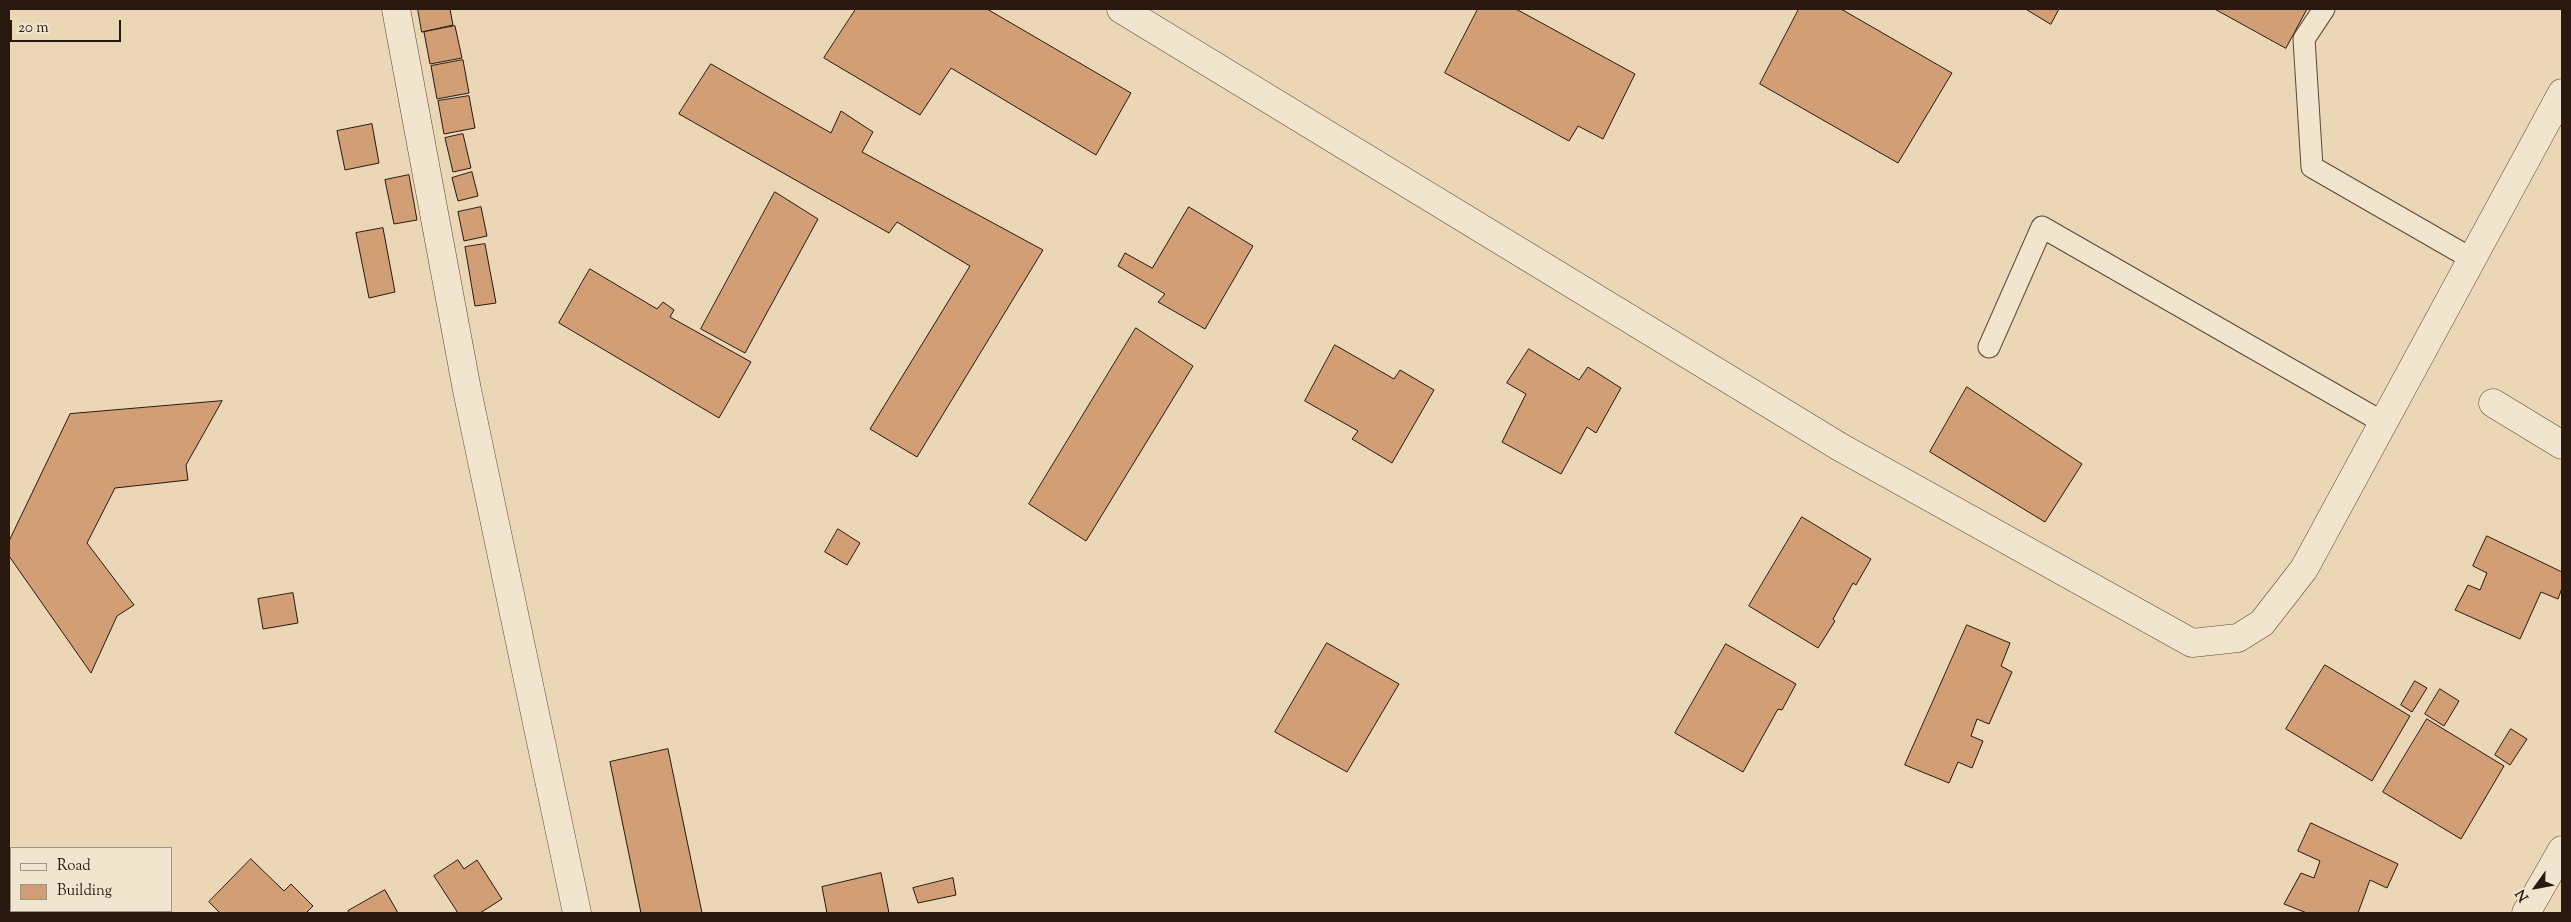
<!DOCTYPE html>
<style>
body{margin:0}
#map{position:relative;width:2571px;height:922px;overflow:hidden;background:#ebd7b5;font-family:"Sorts Mill Goudy",serif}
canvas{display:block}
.frame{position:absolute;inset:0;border:10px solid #28180f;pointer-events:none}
.legend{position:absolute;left:10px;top:847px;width:162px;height:65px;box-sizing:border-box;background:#f2e5cf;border:1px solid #a19382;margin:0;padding:6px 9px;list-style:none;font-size:15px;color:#28180f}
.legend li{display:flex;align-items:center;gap:10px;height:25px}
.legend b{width:25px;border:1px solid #a19382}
.north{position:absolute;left:2511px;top:862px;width:50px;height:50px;-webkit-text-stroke:4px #f2e5cf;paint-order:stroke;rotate:238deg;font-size:14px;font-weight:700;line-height:20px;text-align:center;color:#28180f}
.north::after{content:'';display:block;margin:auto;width:18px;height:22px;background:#28180f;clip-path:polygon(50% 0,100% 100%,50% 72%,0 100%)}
.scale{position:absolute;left:10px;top:20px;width:111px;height:22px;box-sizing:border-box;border:2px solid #28180f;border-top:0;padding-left:6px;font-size:15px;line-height:18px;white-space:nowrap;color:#28180f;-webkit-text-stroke:4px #f2e5cf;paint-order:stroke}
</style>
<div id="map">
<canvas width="2571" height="922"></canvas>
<div class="frame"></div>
<ul class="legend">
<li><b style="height:6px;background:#f2e5cf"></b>Road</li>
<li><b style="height:14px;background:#d29e75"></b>Building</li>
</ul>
<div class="north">N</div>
<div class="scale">20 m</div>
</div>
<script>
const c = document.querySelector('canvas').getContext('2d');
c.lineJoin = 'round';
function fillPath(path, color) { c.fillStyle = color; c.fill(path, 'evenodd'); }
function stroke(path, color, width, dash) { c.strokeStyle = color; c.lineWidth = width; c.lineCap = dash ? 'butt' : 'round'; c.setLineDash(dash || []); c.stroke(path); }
const building = new Path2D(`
 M418,9h32l3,16 -31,7z
 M856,9h131l144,84 -35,62 -145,-87 -31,47 -96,-57z
 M1478,9h38l119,65 -32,65 -25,-13 -9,15 -124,-68z
 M1799,9h42l111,64 -54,90 -138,-79z
 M2026,9h33l-8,15z
 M2215,9h92l-21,39z
 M455,26l7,32 -32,6 -6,-32z
 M463,60l6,33 -32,6 -6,-33z
 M711,64l120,69 10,-22 32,21 -11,20 181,98 -126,207 -47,-28 100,-163 -73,-44 -8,11 -210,-119z
 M469,96l6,32 -31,6 -6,-33z
 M372,124l7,39 -34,7 -8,-39z
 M463,134l8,34 -18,4 -8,-34z
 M472,172l6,24 -20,5 -6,-23z
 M409,175l8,45 -23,4 -9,-44z
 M775,192l43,27 -73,134 -44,-24z
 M481,207l6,29 -23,5 -6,-29z
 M1189,207l64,39 -48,83 -47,-27 7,-8 -47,-28 7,-13 27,15z
 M383,228l12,64 -26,6 -13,-65z
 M485,244l11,59 -21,3 -10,-59z
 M590,269l67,40 6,-7 11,8 -4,7 81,45 -32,56 -160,-95z
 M1136,328l57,38 -107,175 -57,-37z
 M1335,345l59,34 6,-9 34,20 -42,73 -40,-24 6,-8 -53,-30z
 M1529,349l50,31 9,-13 33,21 -25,45 -9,-6 -26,47 -59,-32 24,-48 -19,-11z
 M1967,387l115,77 -37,58 -115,-70z
 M222,401l-36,64 2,15 -73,8 -28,55 47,62 -17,11 -26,57 -82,-117v-15l61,-127z
 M1802,517l69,42 -15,26 -3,-2 -20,36 2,2 -17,27 -69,-42z
 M838,529l22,14 -13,22 -22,-13z
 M2487,536l75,36v16l-4,11 -17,-7 -21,47 -65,-29 13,-25 12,5 7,-17 -14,-7z
 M293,593l5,30 -35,6 -5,-30z
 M1967,625l43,18 -9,23 11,6 -23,52 -12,-5 -6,17 12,5 -11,27 -14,-6 -9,21 -44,-18z
 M1327,643l72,41 -52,88 -72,-40z
 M1726,644l70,40 -14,26 -4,-1 -35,63 -68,-39z
 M2325,665l85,51 -38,65 -86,-52z
 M2415,681l12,7 -15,24 -11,-7z
 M2440,689l19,12 -15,25 -19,-12z
 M2427,719l77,47 -43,73 -78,-47z
 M2511,729l16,10 -17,26 -15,-10z
 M668,749l34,164h-61l-31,-151z
 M2311,823l87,41 -11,24 -17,-8 -12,33h-51l-23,-9 17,-31 13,5 6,-17 -22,-10z
 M251,859l33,32 7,-7 22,22 -7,7h-86l-11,-11z
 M458,860l6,9 13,-9 25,39 -22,14h-22l-24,-37z
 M881,873l8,40h-62l-5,-26z
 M953,878l3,17 -38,8 -5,-15z
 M385,890l13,23h-49l-1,-2z`);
const service = new Path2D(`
 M2324,9l-20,30 8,128 160,92
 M1989,347l53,-120 342,196`);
const minor = new Path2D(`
 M396,9l71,381 110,523
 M1121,9l719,438 352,196 46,-5 24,-15 42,-54 258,-476
 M2493,403l69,42
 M2526,913l36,-63`);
fillPath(building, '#d29e75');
stroke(building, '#28180f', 1);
stroke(service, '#594838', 23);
stroke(minor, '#594838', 29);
stroke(service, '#f2e5cf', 21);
stroke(minor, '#f2e5cf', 28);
</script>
